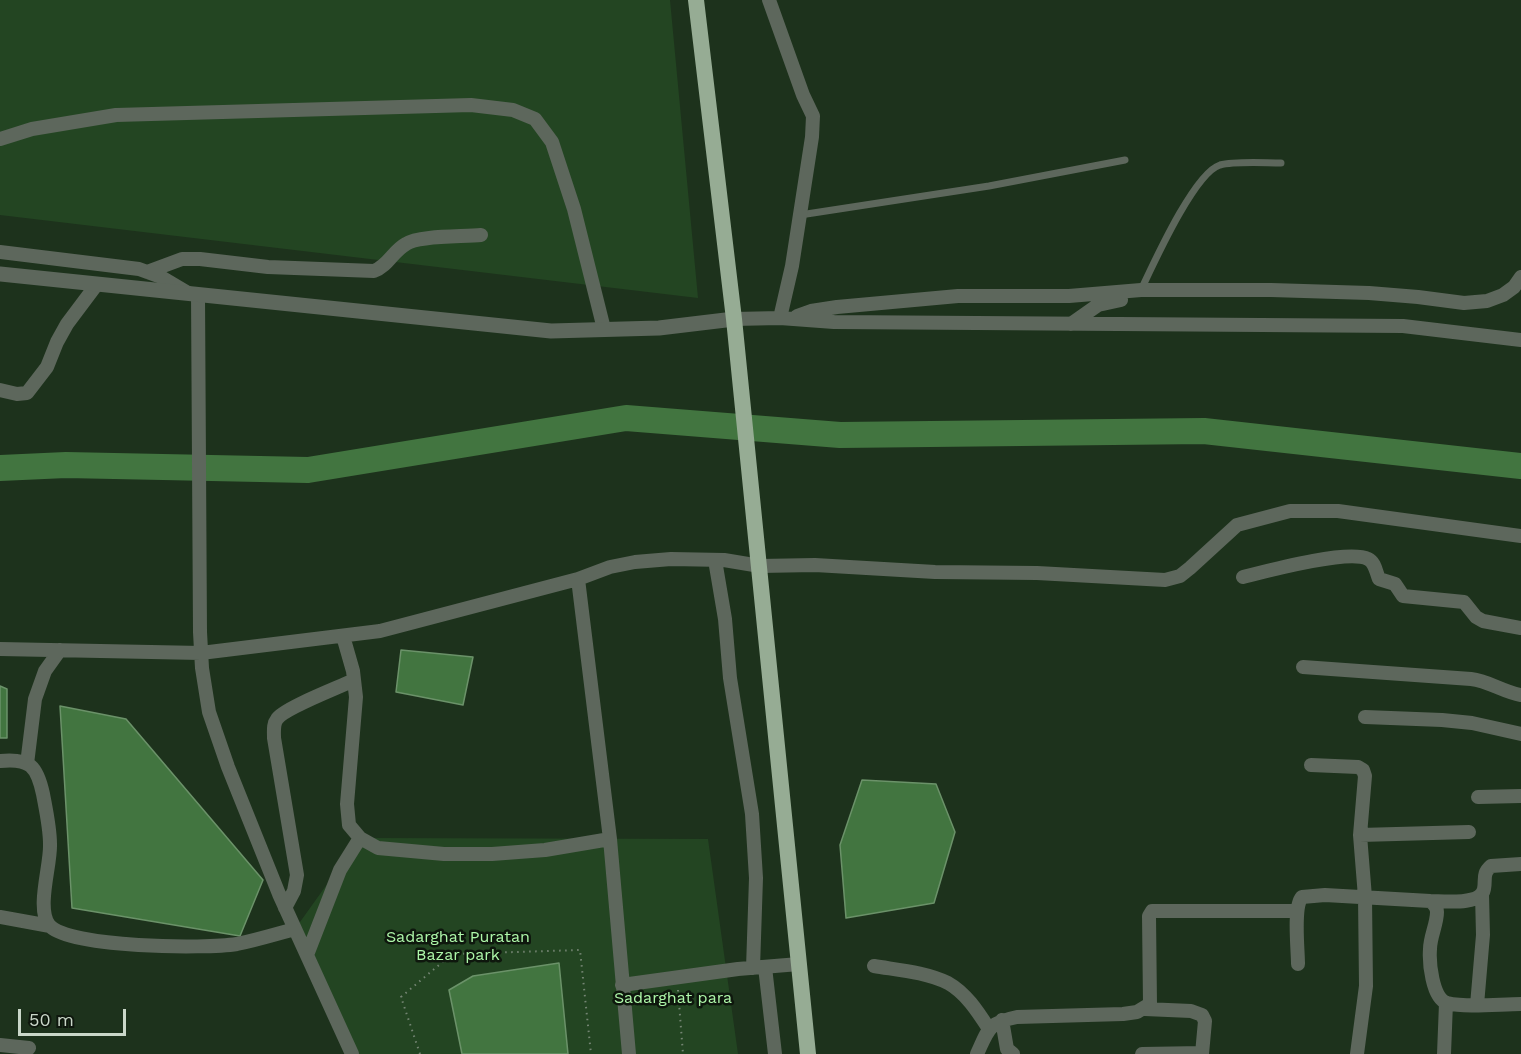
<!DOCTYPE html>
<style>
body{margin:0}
#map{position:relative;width:1521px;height:1054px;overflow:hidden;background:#1d321c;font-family:"Work Sans",sans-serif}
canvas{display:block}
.scale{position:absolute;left:18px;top:1009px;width:108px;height:27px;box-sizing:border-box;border:3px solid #cad7c9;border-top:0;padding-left:8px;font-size:18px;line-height:21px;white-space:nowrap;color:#cad7c9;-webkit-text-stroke:4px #0e170d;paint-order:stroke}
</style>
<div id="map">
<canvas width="1521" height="1054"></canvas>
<div class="scale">50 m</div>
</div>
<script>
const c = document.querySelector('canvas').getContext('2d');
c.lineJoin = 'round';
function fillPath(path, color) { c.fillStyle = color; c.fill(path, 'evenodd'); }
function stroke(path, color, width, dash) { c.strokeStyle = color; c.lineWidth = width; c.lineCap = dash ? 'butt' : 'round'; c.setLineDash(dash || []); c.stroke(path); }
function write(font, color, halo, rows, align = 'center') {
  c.font = font + ' "Work Sans",sans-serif'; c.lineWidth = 5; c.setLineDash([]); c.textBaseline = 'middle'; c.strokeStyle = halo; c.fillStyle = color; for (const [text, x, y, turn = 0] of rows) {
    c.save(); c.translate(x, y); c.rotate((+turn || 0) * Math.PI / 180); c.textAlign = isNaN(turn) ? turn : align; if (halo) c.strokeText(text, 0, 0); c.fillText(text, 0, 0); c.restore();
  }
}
const green = new Path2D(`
 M0,0h670l28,298 -698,-83z
 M360,838l348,1 30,215h-383l-60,-125z`);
const water = new Path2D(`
 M401,650l72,7 -10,48 -67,-13z
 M0,686l7,3v49h-7z
 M60,706l66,13 137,161 -23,56 -168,-28z
 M862,780l74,4 19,48 -21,71 -88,15 -6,-73z
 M559,963l9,91h-106l-13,-64 24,-14z`);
const river = new Path2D(`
 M0,468l66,-3 242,5 318,-52 214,17 364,-4 317,35`);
const path = new Path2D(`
 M678,990l5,64
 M420,1054l-19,-57 51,-43 128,-4 11,104`);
const service = new Path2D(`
 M800,215l189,-29 136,-26
 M1141,290c12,-25 53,-117 79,-125 15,-4 44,-2 61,-2`);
const minor = new Path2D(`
 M769,0l34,95 10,21 -1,21 -20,129 -12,52
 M0,139l32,-10 84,-14 355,-10 42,5 22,9 17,23 22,67 30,120
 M0,252l139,17 22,8 27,16
 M147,272l35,-13h18l68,8 106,4c14,-5 19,-20 32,-27 13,-9 58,-7 75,-9
 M198,295l2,337 2,36 7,44 19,55 51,127 73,160
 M797,316l14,-5 26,-4 121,-11h111l72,-6h130l98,3 49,4 46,6 23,-2 16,-6 11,-8 7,-10
 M734,319l46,-1 54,4 569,4 118,14
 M1071,324l27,-19 23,-5
 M0,390l17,4 10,-1 20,-26 10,-25 10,-18 30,-40
 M715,560l10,59 5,59 22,136 4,64 -3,90
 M1243,577c24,-6 105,-28 125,-18 7,3 8,13 11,20l16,5 8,12 61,6 12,15 7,4 38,7
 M578,579l32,260 19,215
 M343,636l10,35 3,26 -9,107 2,21 11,13 18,10 66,6h48l53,-4 65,-11
 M0,649l201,4 179,-22 198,-52 32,-12 25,-5 36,-3 53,1 36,6 55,-1 120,7 102,1 128,7 15,-4 10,-8 47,-43 53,-14h48l183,25
 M1303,667l168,12c18,2 32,13 50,16
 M1365,717l77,3 30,3 49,11
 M0,761c30,-3 37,5 43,33 3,16 7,34 7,50 1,21 -14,64 -1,81 19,23 157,24 188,19 20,-4 39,-10 58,-15
 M27,764l8,-65 10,-28 15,-21
 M1311,765l47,2 5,3 2,6 -5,59 5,62 1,89 -9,68
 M1478,797l43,-1
 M1360,835l109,-3
 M1430,901c13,0 51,5 54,-12 2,-10 -2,-15 7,-23l30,-2
 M285,908l9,-17 3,-16 -23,-137c0,-7 -1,-14 3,-19 7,-11 63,-32 77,-39
 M0,917l50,9
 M307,955l33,-85 20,-32
 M1298,964c0,-15 -5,-57 4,-67l23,-2 105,6c4,3 7,6 7,11 0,12 -7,25 -7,37 -1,13 2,49 17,54 19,5 53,1 74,1
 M874,966c24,4 52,6 74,17 18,10 30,29 41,46
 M765,967l10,87
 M622,985l116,-16 61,-5
 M1477,1005l6,-70 -1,-41
 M1145,1009l46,2 11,4 3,6 -3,33
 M1002,1020l5,29 6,5
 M0,1045l29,3
 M977,1054c12,-26 11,-31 40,-37l106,-3 14,-2 13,-8 -1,-88 3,-5h145
 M1142,1054l60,-1
 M1444,1054l2,-51`);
const tertiary = new Path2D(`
 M0,274l551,57 108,-3 75,-9`);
const trunk = new Path2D(`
 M696,0l38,319 74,735`);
const parkNames = [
 ["Sadarghat Puratan",458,937],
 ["Bazar park",458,955],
 ["Sadarghat para",673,998]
];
fillPath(green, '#234522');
fillPath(water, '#427540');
stroke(water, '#6b9269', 1.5);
stroke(river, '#427540', 26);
stroke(path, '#748573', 2, [1.5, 4.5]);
stroke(service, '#5d675c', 7);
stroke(minor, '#5d675c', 14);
stroke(tertiary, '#5d675c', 15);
stroke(trunk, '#96ac94', 16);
write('16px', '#aef7a9', '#0e170d', parkNames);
</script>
